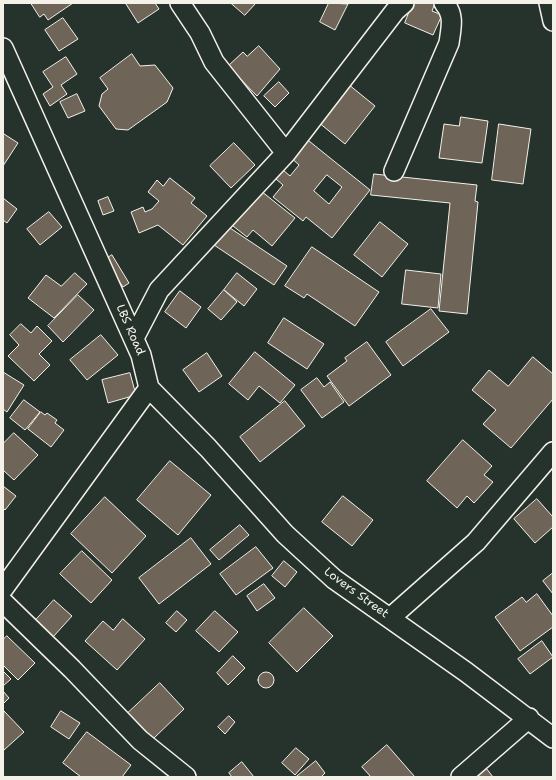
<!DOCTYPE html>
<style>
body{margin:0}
#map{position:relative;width:556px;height:780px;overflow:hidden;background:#26332d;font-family:"Shantell Sans",sans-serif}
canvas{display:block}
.frame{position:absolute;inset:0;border:4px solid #f4f1e8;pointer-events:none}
</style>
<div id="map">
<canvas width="556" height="780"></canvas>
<div class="frame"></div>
</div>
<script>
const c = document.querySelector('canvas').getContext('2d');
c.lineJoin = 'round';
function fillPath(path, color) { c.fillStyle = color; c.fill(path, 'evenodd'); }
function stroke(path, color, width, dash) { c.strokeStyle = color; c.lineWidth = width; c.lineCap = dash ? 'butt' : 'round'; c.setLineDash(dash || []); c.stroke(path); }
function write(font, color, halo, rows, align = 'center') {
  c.font = font + ' "Shantell Sans",sans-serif'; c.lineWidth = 4; c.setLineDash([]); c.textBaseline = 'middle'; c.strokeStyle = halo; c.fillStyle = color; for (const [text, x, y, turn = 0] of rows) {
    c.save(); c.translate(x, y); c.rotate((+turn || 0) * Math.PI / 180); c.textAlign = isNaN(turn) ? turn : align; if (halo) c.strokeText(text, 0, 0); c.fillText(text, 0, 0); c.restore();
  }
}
const building = new Path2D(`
 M31,3h42l-25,17 -4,-6 -4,3z
 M128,3h27l4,6 -21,14 -12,-19z
 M231,3h25l-11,12z
 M329,3l19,1 -13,26 -15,-8z
 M413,3h22l-3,8 10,4 -9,20 -28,-12z
 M63,18l15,21 -19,12 -14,-21z
 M259,46l21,23 -23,27 -29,-30 15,-14 4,4z
 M132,54l8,12 15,-1 18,23 -6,14 -39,28 -12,-1 -17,-23 3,-12 6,-5 -8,-11z
 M66,57l11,17 -16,11 6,9 -17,12 -7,-12 10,-7 -10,-15z
 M279,82l10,11 -14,14 -11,-11z
 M348,84l27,22 -30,38 -27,-22z
 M77,94l8,17 -17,7 -8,-16z
 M461,117l27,4 -6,42 -43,-5 5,-34 15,2z
 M499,124l32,5 -8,55 -31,-4z
 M4,134l14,9 -15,23v-30z
 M304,137l66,53 -38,48 -26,-21 -3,4 -30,-24 10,-12 -7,-6 7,-9 7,6 9,-11 -10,-9zM327,175l15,12 -13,17 -15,-13z
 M234,143l21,22 -24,23 -21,-22z
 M374,174l103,11 -2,16 3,1 -11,112 -28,-3 11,-108 -79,-8z
 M170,178l25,20 -4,5 16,13 -24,29 -25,-20 -19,8 -8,-21 12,-5 2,5 7,-3 7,-8 -11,-9 9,-12 6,6z
 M261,191l34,27 -23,28 -19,-16 -6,7 -14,-11z
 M108,197l6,14 -11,4 -5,-14z
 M3,198l14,11 -10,14 -4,-3z
 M49,212l13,15 -22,18 -13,-16z
 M380,222l28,22 -26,33 -28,-22z
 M224,224l63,42 -13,19 -63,-42z
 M312,247l67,45 -24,34 -48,-32 -3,4 -19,-12z
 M112,255l17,28 -6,4 -18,-27z
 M406,270l35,4 -3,34 -36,-4z
 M75,273l12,11 -33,34 -26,-20 18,-23 15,11z
 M237,273l20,16 -13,17 -20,-16z
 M224,290l13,12 -16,18 -13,-11z
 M180,291l21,16 -15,21 -21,-16z
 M78,295l16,15 -31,32 -15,-16z
 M431,309l18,23 -46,34 -17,-24z
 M284,318l40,26 -17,25 -39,-26z
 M21,324l10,9 6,-7 15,15 -13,13 11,11 -16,16 -26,-25 11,-11 -9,-10z
 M101,335l17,20 -31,25 -17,-20z
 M367,342l24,33 -42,31 -22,-30 20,-15 -2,-3z
 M255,352l40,33 -15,18 -21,-17 -11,14 -19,-16z
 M207,353l15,23 -23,16 -16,-22z
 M533,357l20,17v25l-42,49 -28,-24 13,-14 -24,-20 17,-20 19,16z
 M3,372l21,13 -17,27 -4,-3z
 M130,373l6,22 -28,8 -6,-23z
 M317,378l7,9 6,-5 14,20 -22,16 -21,-28z
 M24,400l16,12 -15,18 -15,-12z
 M285,401l20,25 -45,36 -20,-25z
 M41,412l4,3 2,-2 10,7 -2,3 9,7 -13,17 -23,-18z
 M14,433l24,22 -24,25 -11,-10v-26z
 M463,440l29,26 -8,9 9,7 -19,21 -7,-7 -10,12 -30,-27z
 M170,461l41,34 -33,40 -41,-35z
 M3,486l13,10 -11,14 -2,-2z
 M343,496l30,24 -21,26 -30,-24z
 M105,497l41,39 -34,37 -41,-39z
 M537,499l16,18v10l-18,16 -21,-24z
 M240,525l9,10 -30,25 -9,-10z
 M191,538l20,26 -52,40 -20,-26z
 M256,547l17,21 -37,27 -16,-21z
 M82,551l30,29 -21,23 -31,-29z
 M284,561l13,11 -12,15 -13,-11z
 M553,573v21l-10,-13z
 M264,584l11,14 -18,13 -10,-15z
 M537,594l16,22v11l-33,24 -25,-34 27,-20 4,5z
 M54,600l18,16 -19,21 -18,-16z
 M304,608l29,28 -36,36 -28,-29z
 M177,611l10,9 -11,12 -10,-9z
 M215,611l23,21 -19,20 -23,-21z
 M123,619l22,20 -28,31 -32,-29 18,-20 10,9z
 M7,636l28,27 -17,17 -15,-15v-25z
 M542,641l11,16 -23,17 -12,-15z
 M233,656l12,12 -17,17 -11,-12z
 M3,671l8,8 -8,7z
 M258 680a8 8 0 1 1 16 0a8 8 0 1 1-16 0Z
 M160,683l24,26 -31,30 -25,-26z
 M3,691l6,7 -6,6z
 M4,711l20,21 -20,18 -1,-2z
 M61,711l19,12 -11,16 -18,-12z
 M229,716l6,6 -10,12 -7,-7z
 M87,732l44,33 -9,12h-41l-18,-14z
 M387,745l28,32h-44l-9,-10z
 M296,748l13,11 -14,16 -13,-12z
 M316,761l9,12 -4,4h-25z
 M242,762l12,15h-22l-3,-4z
 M486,768l7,9h-18z`);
const minor = new Path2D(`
 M180,3l20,30 14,29 72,91
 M549,3l4,18
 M3,48l138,307 8,33 -146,201
 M394,171l55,-128c2,-15 6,-28 -5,-40
 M134,338l25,-48 127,-137 109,-142 9,-8
 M149,388l59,60 77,86 49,45 132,93 87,66
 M3,602l69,67 68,71 46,37
 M390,618l86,-76 77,-90
 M461,777l68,-59`);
const streetNames = [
 ["LBS Road",130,330,66],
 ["Lovers Street",356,593,36]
];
fillPath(building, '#6e6458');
stroke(building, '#f4f1e8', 1);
stroke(minor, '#f4f1e8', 22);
stroke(minor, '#26332d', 19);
write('12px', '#f4f1e8', '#26332d', streetNames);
</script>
